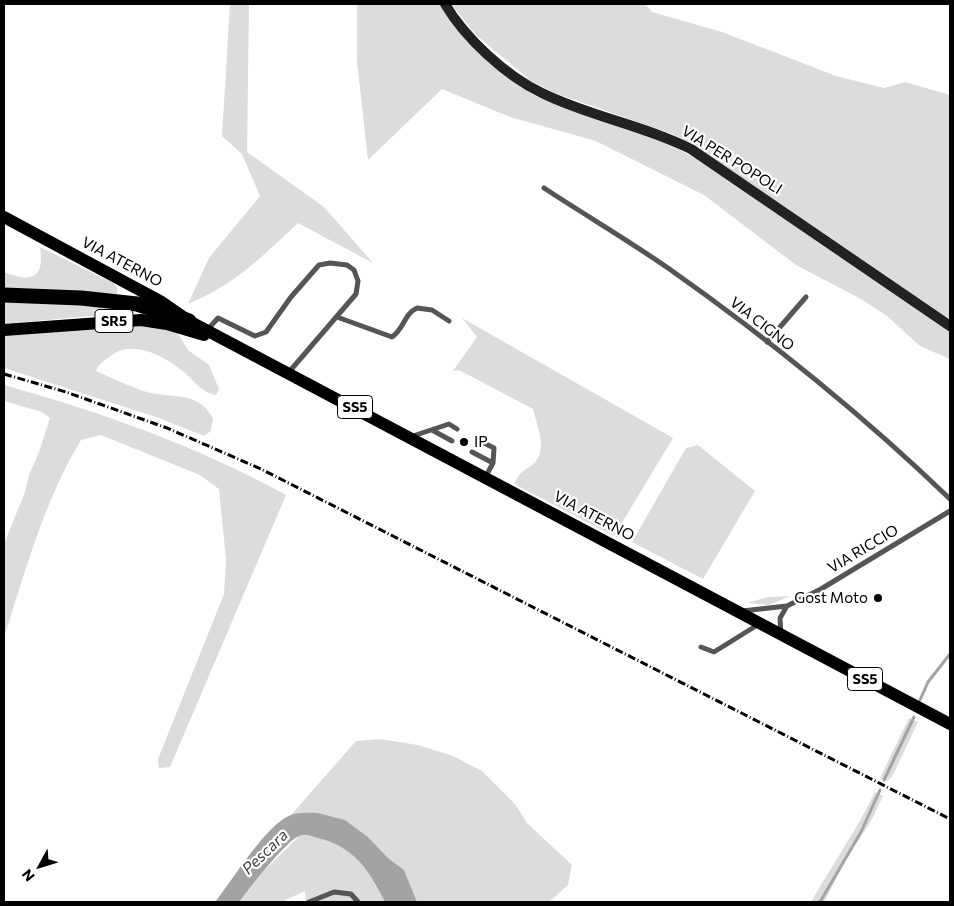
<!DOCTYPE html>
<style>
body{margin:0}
#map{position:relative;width:954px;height:906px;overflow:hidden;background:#fff;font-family:Commissioner,sans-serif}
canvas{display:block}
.frame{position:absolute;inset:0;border:5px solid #000;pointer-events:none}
.north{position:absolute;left:15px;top:841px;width:50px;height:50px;-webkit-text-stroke:4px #fff;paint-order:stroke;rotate:231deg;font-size:14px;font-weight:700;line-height:20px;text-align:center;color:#000}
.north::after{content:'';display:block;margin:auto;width:18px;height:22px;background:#000;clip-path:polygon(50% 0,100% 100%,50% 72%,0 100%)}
</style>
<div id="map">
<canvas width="954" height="906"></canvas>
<div class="frame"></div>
<div class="north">N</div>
</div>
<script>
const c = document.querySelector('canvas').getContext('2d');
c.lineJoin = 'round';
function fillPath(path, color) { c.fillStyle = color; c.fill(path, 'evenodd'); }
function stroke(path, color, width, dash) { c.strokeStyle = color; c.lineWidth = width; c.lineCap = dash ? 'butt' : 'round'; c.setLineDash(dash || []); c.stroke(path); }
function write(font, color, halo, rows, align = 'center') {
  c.font = font + ' Commissioner,sans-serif'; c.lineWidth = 4.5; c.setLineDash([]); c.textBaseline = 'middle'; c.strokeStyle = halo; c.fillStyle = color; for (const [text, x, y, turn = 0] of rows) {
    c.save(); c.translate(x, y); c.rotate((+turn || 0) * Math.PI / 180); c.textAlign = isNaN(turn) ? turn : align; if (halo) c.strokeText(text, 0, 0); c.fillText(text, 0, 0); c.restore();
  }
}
const green = new Path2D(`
 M230,4h19l-2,148 77,55 49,56 -75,-40c-36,34 -64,62 -110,81l21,-46 51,-62 -18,-42 -20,-18z
 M357,4h82c23,39 68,80 110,98 50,22 106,31 153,60l248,170v27l-30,-13 -33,-30 -26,-17 -65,-34 -92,-70 -108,-54 -86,-24 -68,-28 -74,71 -11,-99z
 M451,4h194l7,8 70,20 114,44 48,12 21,-6 45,13v225l-256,-175 -22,-11 -117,-41 -24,-12 -55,-46z
 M40,247l73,36 4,4v7l-113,-6v-16c27,11 41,7 36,-25z
 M4,302l83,2 27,4 1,4 -3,5 -22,-1 -86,8z
 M462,318l211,120 -59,98 -100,-52c9,-15 6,-10 18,-19 17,-12 5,-40 1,-56l-74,-39 -6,1 24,-34z
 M129,324l46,5 13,21 21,15 10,24 -3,6c-13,-2 -21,-13 -31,-22 -19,-16 -51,-34 -73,-18 -7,5 -13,8 -16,16 16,7 34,16 51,21 25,7 50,-2 66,26l-2,13 -7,5 -45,-18 -155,-50v-35z
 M4,385c97,27 193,61 282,110l-116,272 -11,1 -1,-9 66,-165 2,-35 -7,-70 -19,-14 -99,-40 -20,5c-37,61 -55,130 -77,197v-93l21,-52 4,-17 10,-23 11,-34 -8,-6 -38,-11z
 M698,445l57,46 -52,88 -71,-37 54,-94z
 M790,596l-21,9 -22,-2 21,-6z
 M909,718l9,4 -26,55 -5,4 -7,-3z
 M380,739l38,6 35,11 29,15 33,33 12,19 45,42 -4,20 -19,17h-132l-13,-32 -16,-12 -20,-21 -23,-17 -27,-7 -27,2 65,-74z
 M875,792l8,4 -13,27 -21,31 -25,48h-13c21,-37 45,-71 64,-110z
 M299,836c46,-2 67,29 86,66h-79l-1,-11 -24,11h-42l26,-32z`);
const water = new Path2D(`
 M318,813l27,7 23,17 20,21 16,12 13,32h-32c-16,-31 -30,-55 -67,-64 -5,-2 -13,-4 -19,-2 -14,6 -49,52 -60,66h-24c17,-21 52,-79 76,-87 8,-3 19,-2 27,-2z`);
const stream = new Path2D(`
 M920,700l8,-18 22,-28
 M884,780l30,-63
 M820,902l41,-70 19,-42`);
const service = new Path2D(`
 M544,188c41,27 84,52 124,80 98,69 196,148 282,231
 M337,317l55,20c12,-8 12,-23 25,-29l15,2 17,11
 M208,329l10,-11 37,18 11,-4 25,-35 28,-32 11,-2 17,2 7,5 4,11 -2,13 -67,78
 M767,342l39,-45
 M432,430l20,11
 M413,436l36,-12 8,5
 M478,440l16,8 -1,15 -7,13
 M472,452l21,11
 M742,611l45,-5 34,-17 129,-78
 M781,634l-1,-16 7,-12
 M701,647l13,5 45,-28
 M309,902l25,-10 17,2 7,8`);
const secondary = new Path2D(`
 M445,4c20,34 61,72 97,89 46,23 101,32 149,56l259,177`);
const primary = new Path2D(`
 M4,217l156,84 29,20 761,403
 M4,330l137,-10 26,4 37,11`);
const motorway = new Path2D(`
 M4,295l77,3 56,6 52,17`);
const rail = new Path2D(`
 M4,374l62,18 101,36 94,41 689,350`);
const markers = [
 [464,442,5,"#000"],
 [878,598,5,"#000"]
];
const shields = [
 [114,321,38],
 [355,407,35],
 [865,679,35]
];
const shieldNames = [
 ["SR5",114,321],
 ["SS5",355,407],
 ["SS5",865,679]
];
const streetNames = [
 ["VIA PER POPOLI",732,160,32],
 ["VIA ATERNO",122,262,28],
 ["VIA CIGNO",762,324,38],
 ["VIA ATERNO",594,516,28],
 ["VIA RICCIO",863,549,-31]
];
const poiNames = [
 ["IP",474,442],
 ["Gost Moto",868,598,"right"]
];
const waterNames = [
 ["Pescara",265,852,-44]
];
fillPath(green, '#dcdcdc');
fillPath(water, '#a3a3a3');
stroke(stream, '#a3a3a3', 3);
stroke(service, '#555', 5);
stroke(secondary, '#222', 10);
stroke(primary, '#000', 12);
stroke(motorway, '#000', 15);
stroke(rail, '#000', 3, [8, 2.5, 1, 2.5]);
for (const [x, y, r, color] of markers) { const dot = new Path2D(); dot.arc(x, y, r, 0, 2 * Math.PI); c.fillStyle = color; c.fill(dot); stroke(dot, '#fff', 2); }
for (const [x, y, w] of shields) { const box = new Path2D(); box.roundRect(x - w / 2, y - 11.5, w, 23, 4); c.fillStyle = '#fff'; c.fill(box); stroke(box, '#000', 1); }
write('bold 14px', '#000', null, shieldNames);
write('15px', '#000', '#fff', streetNames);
write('15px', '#000', '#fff', poiNames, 'left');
write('italic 16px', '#444', '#fff', waterNames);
</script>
